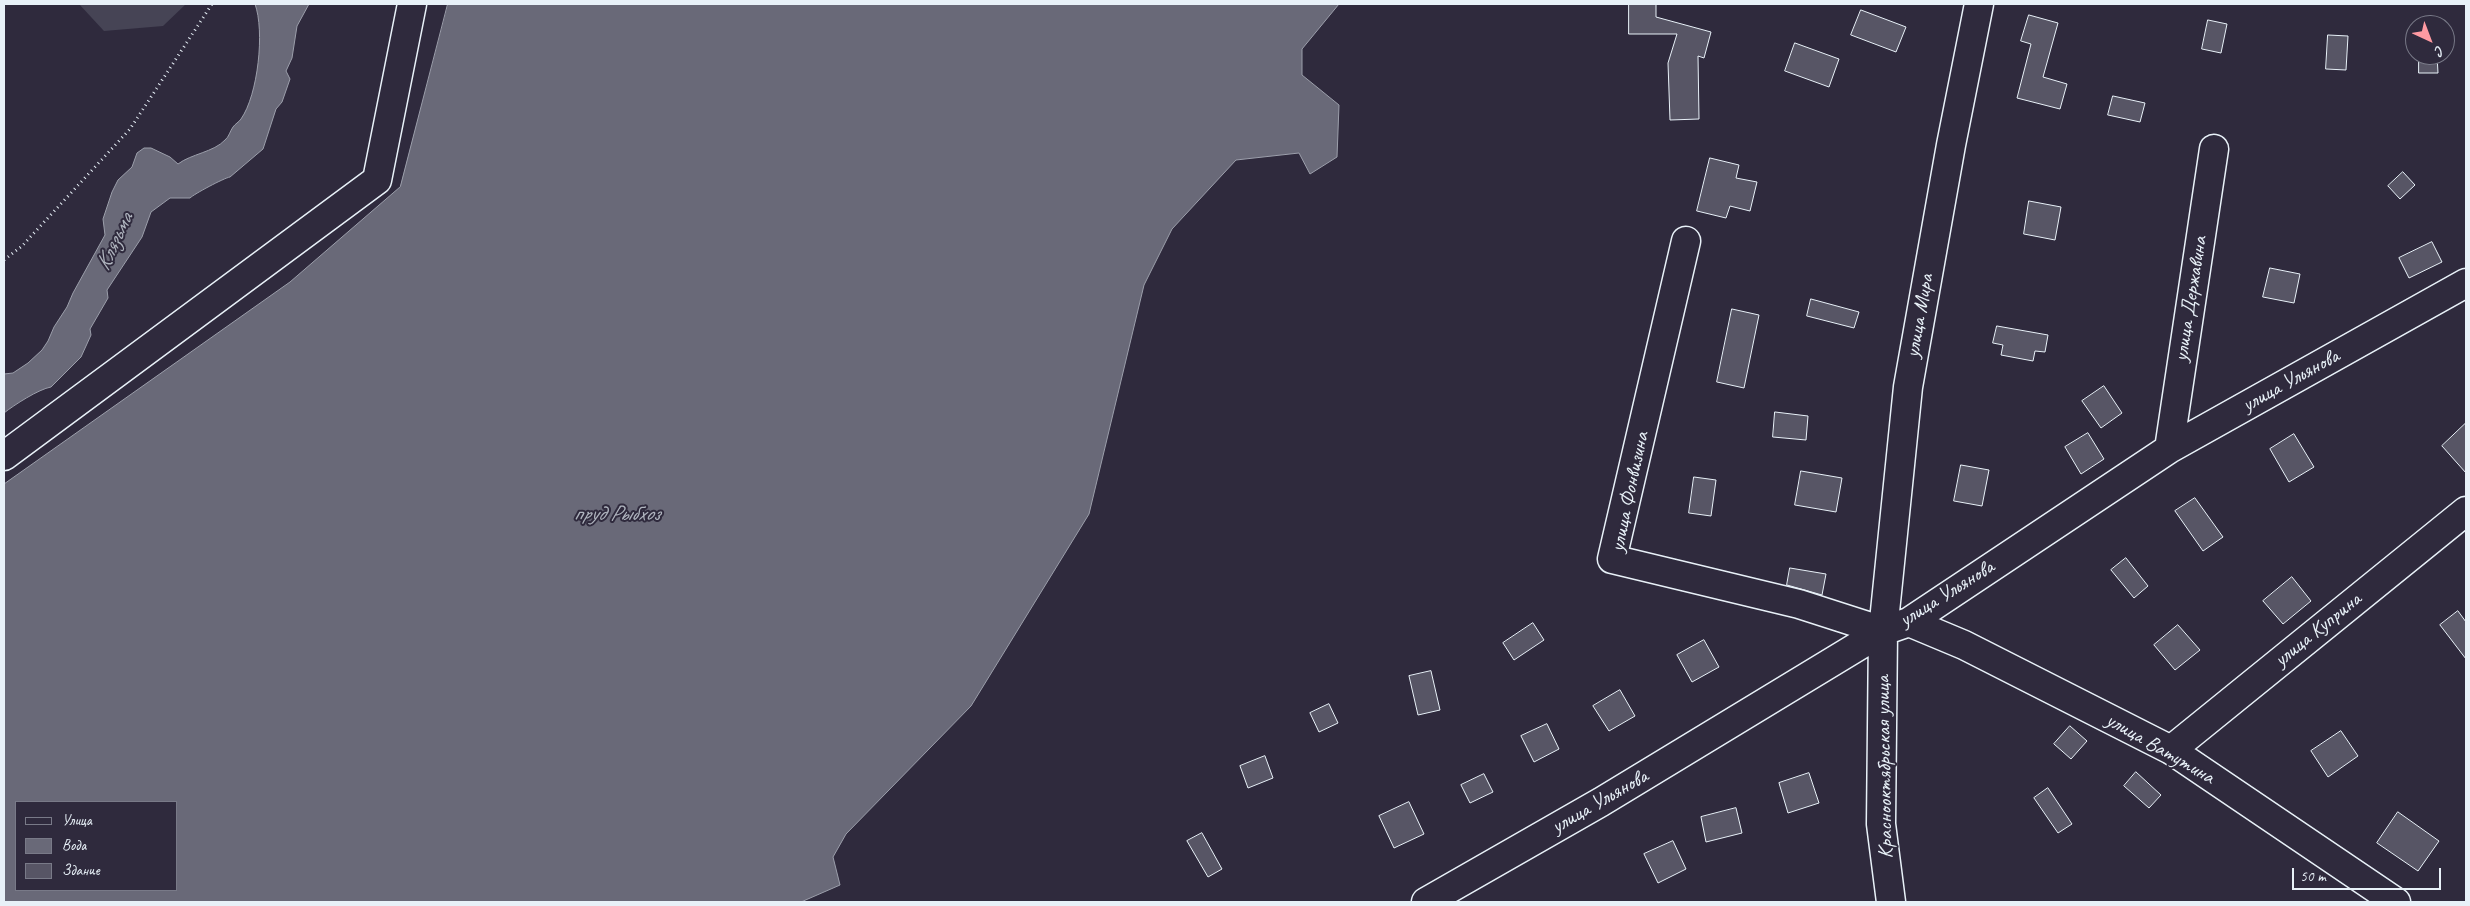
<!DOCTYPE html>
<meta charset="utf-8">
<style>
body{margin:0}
#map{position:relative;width:2470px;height:906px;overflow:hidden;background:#2f2a3d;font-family:Caveat,sans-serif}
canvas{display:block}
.frame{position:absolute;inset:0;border:5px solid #e8f1f8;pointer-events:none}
.legend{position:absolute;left:15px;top:801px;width:162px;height:90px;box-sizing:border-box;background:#2f2a3d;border:1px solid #797a88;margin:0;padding:6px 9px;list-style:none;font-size:15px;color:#e8f1f8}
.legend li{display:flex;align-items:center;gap:10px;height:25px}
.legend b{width:25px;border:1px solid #797a88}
.north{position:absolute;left:2405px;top:15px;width:50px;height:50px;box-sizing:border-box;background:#2f2a3d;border:1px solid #797a88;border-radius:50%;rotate:137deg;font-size:14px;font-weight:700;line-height:20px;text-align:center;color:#e8f1f8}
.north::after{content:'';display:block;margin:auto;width:18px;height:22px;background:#ff9aa2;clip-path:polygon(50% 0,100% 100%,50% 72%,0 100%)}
.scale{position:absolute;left:2292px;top:868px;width:149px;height:22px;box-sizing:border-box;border:2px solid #e8f1f8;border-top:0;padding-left:6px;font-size:15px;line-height:18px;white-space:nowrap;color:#e8f1f8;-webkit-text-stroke:4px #2f2a3d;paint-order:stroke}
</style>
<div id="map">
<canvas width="2470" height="906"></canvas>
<div class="frame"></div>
<ul class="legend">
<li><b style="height:6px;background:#2f2a3d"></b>Улица</li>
<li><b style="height:14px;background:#696978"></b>Вода</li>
<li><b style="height:14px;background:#575565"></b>Здание</li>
</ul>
<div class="north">С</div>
<div class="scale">50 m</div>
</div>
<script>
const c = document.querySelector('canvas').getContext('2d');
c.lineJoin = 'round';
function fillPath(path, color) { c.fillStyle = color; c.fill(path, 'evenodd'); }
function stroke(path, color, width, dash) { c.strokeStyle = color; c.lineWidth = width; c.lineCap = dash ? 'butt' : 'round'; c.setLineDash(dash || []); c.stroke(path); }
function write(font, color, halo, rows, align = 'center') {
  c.font = font + ' Caveat,sans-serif'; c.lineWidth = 4; c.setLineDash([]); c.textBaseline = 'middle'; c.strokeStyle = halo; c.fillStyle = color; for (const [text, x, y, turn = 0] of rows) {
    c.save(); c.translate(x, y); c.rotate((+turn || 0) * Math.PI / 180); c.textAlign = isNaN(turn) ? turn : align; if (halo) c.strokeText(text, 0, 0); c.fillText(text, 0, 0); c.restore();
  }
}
const green = new Path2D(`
 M79,4h107l-23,22 -59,5z`);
const water = new Path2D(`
 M255,4h54l-12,22 -5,32 -6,13 4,8 -8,23 -6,7 -13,40 -33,28c-6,1 -36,17 -40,21h-20l-19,14 -9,25 -35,53 1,8 -18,31 1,6 -10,22 -30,30c-12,2 -37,18 -47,26v-39l9,-1 15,-10 14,-13 6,-9 6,-14 13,-20 6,-14 32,-58 -2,-16 9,-27 6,-12 14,-13 5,-14 7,-5h7l19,9 8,7c13,-10 36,-12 47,-24 4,-3 5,-9 8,-13 2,-3 6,-5 8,-8 17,-24 24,-88 14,-115z
 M448,4h891l-37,45v26l37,30 -2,52 -27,17 -11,-21 -63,7 -64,69 -28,56 -55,229 -118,192 -125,128 -13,23 7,28 -39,17h-797v-418l286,-202 110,-95zM16,802h160v88h-160z`);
const building = new Path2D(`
 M1629,4h27v13l55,15 -7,26 -6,-2 1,63 -29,1 -2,-57 9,-29h-48z
 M1861,10l45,17 -10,25 -45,-17z
 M2029,15l29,8 -15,54 24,7 -7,25 -43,-11 14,-54 -10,-3z
 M2208,20l19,4 -6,29 -19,-4z
 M2328,35l20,1 -2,34 -20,-1z
 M1795,43l44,16 -10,28 -44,-16z
 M2419,55h18l1,18h-19z
 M2113,96l32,7 -5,19 -32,-7z
 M1710,158l29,7 -3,13 21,4 -7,29 -20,-5 -4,12 -29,-7z
 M2403,172l12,13 -15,14 -12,-13z
 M2029,201l32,6 -6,33 -31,-6z
 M2432,242l10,20 -33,16 -10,-20z
 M2270,268l30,6 -6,29 -31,-6z
 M1811,299l48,13 -5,16 -47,-12z
 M1732,309l27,6 -15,73 -27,-6z
 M1997,326l51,9 -3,17 -10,-1 -2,10 -32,-6 2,-10 -10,-2z
 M2104,386l18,27 -21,15 -19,-27z
 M1775,412l33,4 -2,24 -33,-3z
 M2466,423v50l-24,-27z
 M2088,433l16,26 -23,15 -16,-27z
 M2294,434l20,33 -25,15 -19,-33z
 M1961,465l28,5 -7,36 -28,-5z
 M1801,471l41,7 -6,34 -41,-7z
 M1694,477l22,3 -5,36 -22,-3z
 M2195,498l28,39 -20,14 -28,-40z
 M2126,558l22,28 -14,12 -23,-28z
 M1790,568l36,6 -4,21 -35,-10z
 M2292,577l19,24 -28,23 -20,-23z
 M2458,611l8,11v37l-26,-34z
 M1533,623l11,17 -30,20 -11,-17z
 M2178,625l22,25 -25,20 -21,-25z
 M1704,640l15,27 -27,15 -15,-27z
 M1431,671l9,39 -22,5 -9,-39z
 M1620,690l15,26 -26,15 -16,-25z
 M1329,704l9,19 -19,9 -9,-19z
 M1547,724l12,25 -25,13 -13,-26z
 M2070,726l17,15 -16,18 -17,-15z
 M2341,731l17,25 -30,21 -17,-26z
 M1265,756l8,22 -25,10 -8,-22z
 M2136,772l25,23 -12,13 -25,-22z
 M1809,773l10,30 -31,10 -9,-30z
 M1484,774l9,18 -23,11 -9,-18z
 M2048,788l24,36 -14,9 -24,-35z
 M1409,802l15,32 -30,14 -15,-32z
 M1736,808l6,25 -36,9 -5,-25z
 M2398,812l41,29 -21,30 -41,-28z
 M1202,833l20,36 -14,8 -21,-36z
 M1673,841l13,28 -28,14 -14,-29z`);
const path = new Path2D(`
 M4,260l18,-14 108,-117 82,-125`);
const minor = new Path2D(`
 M1686,241l-74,318 187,45 84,27
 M2169,449l45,-300
 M4,456l373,-276 35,-176
 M1909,622l55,23 207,105 225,152
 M2171,750l295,-239
 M1426,902l175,-100 282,-171 26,-9 260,-173 297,-166
 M1891,902l-10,-78 2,-193 25,-244 43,-242 28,-141`);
const streetNames = [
 ["улица Державина",2191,299,-81],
 ["улица Мира",1920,316,-80],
 ["улица Ульянова",2291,381,-29],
 ["улица Фонвизина",1630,492,-78],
 ["улица Ульянова",1947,594,-32],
 ["улица Куприна",2318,630,-39],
 ["улица Ватутина",2160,749,30],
 ["Краснооктябрьская улица",1885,767,-91],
 ["улица Ульянова",1600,802,-30]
];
const waterNames = [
 ["Клязьма",115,242,-65],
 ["пруд Рыбхоз",616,514]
];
fillPath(green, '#464455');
fillPath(water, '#696978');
stroke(water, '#9c9fab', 1);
fillPath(building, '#575565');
stroke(building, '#e8f1f8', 1);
stroke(minor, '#e8f1f8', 31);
stroke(path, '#e8f1f8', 3, [1, 4]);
stroke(minor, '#2f2a3d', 28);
write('21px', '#e8f1f8', '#2f2a3d', streetNames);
write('italic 22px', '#afb4be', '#2f2a3d', waterNames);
</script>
